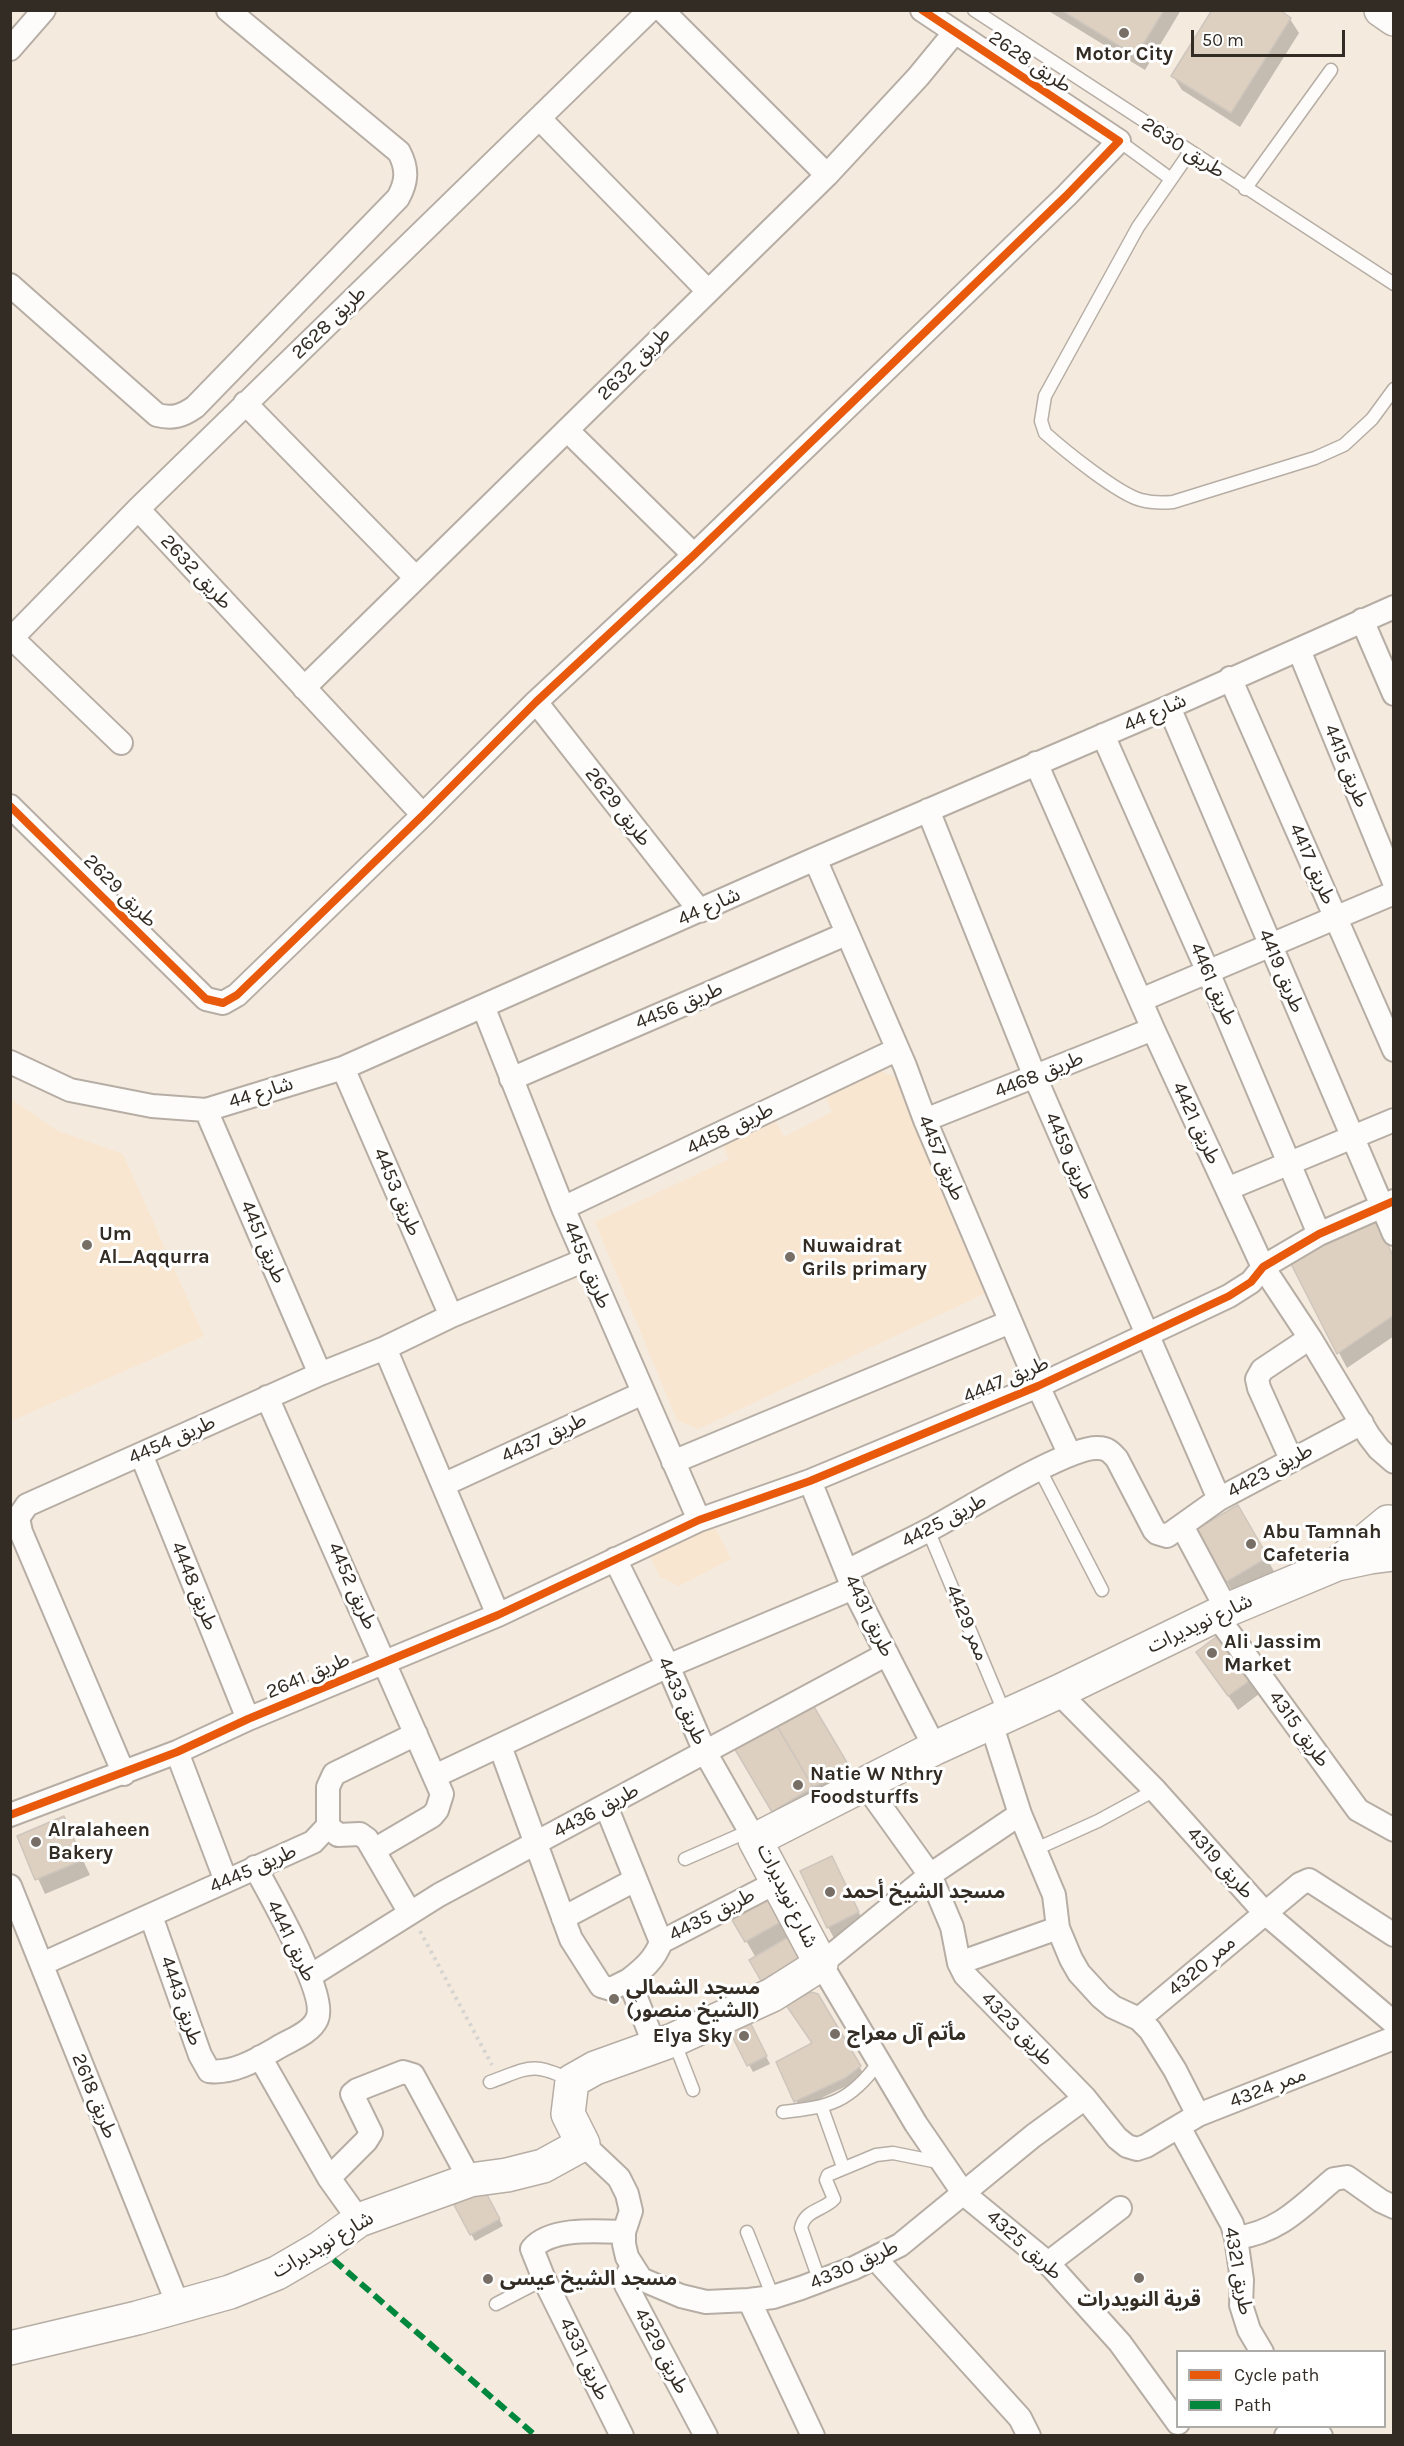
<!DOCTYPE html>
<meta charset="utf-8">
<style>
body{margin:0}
#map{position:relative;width:1404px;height:2446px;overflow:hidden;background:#f5eade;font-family:Karla,sans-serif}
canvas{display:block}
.frame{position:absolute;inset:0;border:12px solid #332c24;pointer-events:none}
.legend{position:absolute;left:1176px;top:2350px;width:210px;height:78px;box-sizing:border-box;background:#fff;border:2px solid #adaba7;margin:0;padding:8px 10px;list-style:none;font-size:18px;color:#332c24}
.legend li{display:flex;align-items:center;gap:12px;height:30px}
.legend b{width:30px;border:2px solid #adaba7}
.scale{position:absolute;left:1191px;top:30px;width:154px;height:27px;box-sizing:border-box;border:3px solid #332c24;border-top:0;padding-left:8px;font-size:18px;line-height:21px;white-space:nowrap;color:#332c24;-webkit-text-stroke:4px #fff;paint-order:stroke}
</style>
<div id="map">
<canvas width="1404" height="2446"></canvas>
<div class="frame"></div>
<ul class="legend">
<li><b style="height:8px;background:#e8590c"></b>Cycle path</li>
<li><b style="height:8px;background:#00873e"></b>Path</li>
</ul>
<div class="scale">50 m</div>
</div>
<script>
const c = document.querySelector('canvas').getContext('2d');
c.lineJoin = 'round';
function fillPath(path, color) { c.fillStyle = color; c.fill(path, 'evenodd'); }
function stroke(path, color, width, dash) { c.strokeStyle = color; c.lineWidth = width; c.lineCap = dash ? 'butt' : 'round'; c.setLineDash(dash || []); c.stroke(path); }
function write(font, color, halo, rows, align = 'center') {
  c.font = font + ' Karla,"Noto Sans Arabic",sans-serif'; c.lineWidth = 6; c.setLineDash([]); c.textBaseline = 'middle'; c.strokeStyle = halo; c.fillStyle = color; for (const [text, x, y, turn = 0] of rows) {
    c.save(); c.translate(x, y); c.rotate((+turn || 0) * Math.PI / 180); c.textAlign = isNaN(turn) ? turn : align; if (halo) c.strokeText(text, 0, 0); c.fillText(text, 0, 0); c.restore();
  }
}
const built = new Path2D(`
 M872,1068l24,9 90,216 -288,136 -21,-9 -82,-198 134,-63 -9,-21 52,-24 12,23 48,-25 -8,-20z
 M10,1098l46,32 67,24 81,182 -193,85z
 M713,1523l18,36 -52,27 -19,-9 -13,-26z`);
const shadow = new Path2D(`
 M1047,10h134l-36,60z
 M1290,19l9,14 -59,94 -58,-37 -9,-14z
 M1394,1257v79l-47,32 -55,-105z
 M1238,1507l37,66 -40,23 -38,-66z
 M1198,1652l53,27 8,15 -21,16z
 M809,1702l51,87 -74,44 -51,-87z
 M63,1818l27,57 -45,19 -26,-58z
 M832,1858l34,69 -30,15 -8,-15z
 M773,1899l47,77 -45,26 -24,-42 5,-2 -21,-37z
 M818,1995l45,78 -14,12 -49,23 -22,-45 36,-19z
 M753,2031l17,33 -17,8 -21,-39z
 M484,2191l19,35 -28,15 -19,-35z`);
const building = new Path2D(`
 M1061,10h103l-28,46z
 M1212,10h68l11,8 -60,95 -60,-37z
 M1370,1220l8,3 16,35v57l-57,39 -47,-92z
 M1238,1505l30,52 -42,25 -31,-52z
 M1220,1634l32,45 -24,17 -32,-44z
 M810,1700l39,66 -36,21 -39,-66z
 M774,1721l39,66 -41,25 -39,-66z
 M64,1816l19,44 -48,20 -18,-44z
 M832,1856l27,56 -32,16 -27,-57z
 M773,1897l13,22 -41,23 -13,-22z
 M797,1932l12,21 -48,28 -12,-21z
 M811,1992l7,2 43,72 -16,12 -51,24 -18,-40 36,-19 -26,-38z
 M750,2022l17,34 -20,10 -17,-34z
 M484,2189l16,30 -30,16 -16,-30z`);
const path = new Path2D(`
 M420,1931l72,134`);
const lane = new Path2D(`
 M974,10l420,274
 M1119,141l52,38
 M1190,152l-52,75 -93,169 -4,25 4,12c19,17 73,61 96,67 11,3 21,3 32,2l142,-44 29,-13 28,-26 22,-30
 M1245,189l86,-119
 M1040,1470l62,120
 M928,1530l77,184
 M1036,1849l62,-28 57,-31
 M685,1859l64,-28
 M674,2041l19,49
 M490,2082c39,-14 41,-21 81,-2
 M822,2108l21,59
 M783,2112c47,-5 67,-10 96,-50
 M747,2232l26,65
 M820,2282l-19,-54c4,-19 22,-17 33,-29l-8,-19 2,-5 48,-20 17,-2 50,10
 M496,2304l48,-25`);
const street = new Path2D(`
 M662,10l165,165
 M10,49l34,-39
 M540,119l168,172
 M10,285l147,130c16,4 25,1 38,-8l203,-209c9,-16 10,-29 1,-46l-171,-142
 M245,403l171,175
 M567,430l127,125
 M138,509l285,306
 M1362,620l32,74
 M12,638l109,105
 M10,640l128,-131 512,-499
 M1299,650l95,232
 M1230,678l164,372
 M304,688l523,-513 91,-98 37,-45
 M536,702l164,209
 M1169,707l225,527
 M1103,735l105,237 111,262
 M1036,763l117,266 110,238 47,71 59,98 10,13 15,13
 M10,806l196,193 17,4 14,-8 186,-180 113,-113 158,-147 372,-359 53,-55 -197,-131
 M928,810l107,267 184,422
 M815,859l90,207 20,54 113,266 32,69
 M1141,1000l253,-107
 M483,1006l80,202 136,312
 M10,1062l60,28 82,16 54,4 137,-42 472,-209 354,-152 225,-100
 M343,1068l108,248
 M511,1079l335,-145
 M206,1110l114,264
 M925,1120l228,-91
 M1227,1189l167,-69
 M563,1208l333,-158
 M385,1348l113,267
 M267,1397l175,397 -5,16 -5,6 -58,34
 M141,1454l107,265
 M1291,1459l-32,-71 -2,-9 5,-9 48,-32
 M673,1462l337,-140
 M810,1481l43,107 82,160
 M445,1484l198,-91
 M1182,1526l45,84
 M615,1559l53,107 37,86 50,88
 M847,1571c27,-14 55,-27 82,-41 32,-17 139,-84 169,-82 9,0 13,4 19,11l37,71 3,3 10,3 52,-37 143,-76
 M1216,1615l142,195 36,20
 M1058,1692l97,98 110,123 129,110
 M991,1723l29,91 34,81 4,33 13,31 8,14 22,24 12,10 26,12 11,11 25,40 23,45
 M500,1746l71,193 30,47 10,3 18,-9 26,66
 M177,1752l49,129
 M124,1774l-103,-242 -3,-14 9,-13 293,-131 65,-26 66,-32 134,-56
 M435,1776l233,-110 185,-78
 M864,1783l66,92 22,52 7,36 6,12 120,123 32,40 10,8 10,3 9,-3 52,-31 196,-77
 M606,1806l55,136
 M1020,1814l-90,61 -109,89 95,160 48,70 84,69 72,80 58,80
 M10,1815l167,-63 71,-33 250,-104 201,-95 111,-39 228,-95 191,-90 22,-14 12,-15 56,-33 75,-33
 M328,1826l10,9 22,-1 7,5 43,74
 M10,1886l168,419
 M151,1916l49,139 9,16c24,3 47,-11 68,-23 13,-8 34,-15 40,-29 11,-24 -48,-126 -62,-152
 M563,1918l72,-38
 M959,1963l99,-35
 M42,1964l271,-122 15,-16v-39l6,-13 82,-40
 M310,1976l129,-81 448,-241
 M629,1980c14,-11 26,-21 32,-38l116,-60
 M1139,2019l161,-135 9,-4 85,55
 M260,2057l69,121 30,42
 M1179,2127l53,97 4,14 6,42 -1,25 8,25 13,22
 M583,2144l36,34 8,16 4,17 -7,21v12l3,13 14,22 40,17 25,6 43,-2 24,-3 28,-9 53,-20 46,-23 133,-109 52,-38
 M329,2178l37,-37 5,-8 -19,-39 5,-4 46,-18 10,3 57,105
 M1236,2238c44,-6 66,-32 98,-59l13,-2 34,24 13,6
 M875,2258l145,160 9,18
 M1048,2263l72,-55
 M632,2267l-6,10v8l80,151
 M749,2300l64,136
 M1313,2426l8,10
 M622,2436l-78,-157 -12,-30c18,-22 66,-18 92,-17
 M1286,2436l13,-10`);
const secondary = new Path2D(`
 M1341,1561l47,-39
 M10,2348l127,-30 93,-26 47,-19 43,-25 39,-28 111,-40 37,-5 36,-9 40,-22 -15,-30 4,-33 23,-13 78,-28 99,-45 49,-31 -66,-124 180,-92 123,-56 169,-82 110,-46 33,-7 24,-3`);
const primary = new Path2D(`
 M1381,10l13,9`);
const quiet = new Path2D(`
 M320,2248l216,188`);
const cycleway = new Path2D(`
 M10,806l196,193 17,4 14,-8 186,-180 113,-113 158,-147 372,-359 53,-55 -197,-131
 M10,1815l167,-63 71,-33 250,-104 201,-95 111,-39 228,-95 191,-90 22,-14 12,-15 56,-33 75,-33`);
const markers = [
 [1124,33,6,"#776e65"],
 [87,1245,6,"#776e65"],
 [790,1257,6,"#776e65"],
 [1251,1544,6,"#776e65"],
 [1212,1653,6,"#776e65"],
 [798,1785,6,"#776e65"],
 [36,1842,6,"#776e65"],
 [830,1892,6,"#776e65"],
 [614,1999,6,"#776e65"],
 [835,2034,6,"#776e65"],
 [744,2036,6,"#776e65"],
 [1139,2278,6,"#776e65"],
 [488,2279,6,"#776e65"]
];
const poiNames = [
 ["Motor City",1124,54,"center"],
 ["Um",99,1234],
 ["Al_Aqqurra",99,1257],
 ["Nuwaidrat",802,1246],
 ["Grils primary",802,1269],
 ["Abu Tamnah",1263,1532],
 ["Cafeteria",1263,1555],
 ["Ali Jassim",1224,1642],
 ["Market",1224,1665],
 ["Natie W Nthry",810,1774],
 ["Foodsturffs",810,1797],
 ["Alralaheen",48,1830],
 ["Bakery",48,1853],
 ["مسجد الشيخ أحمد",842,1892],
 ["مسجد الشمالي",626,1988],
 ["(الشيخ منصور)",626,2011],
 ["مأتم آل معراج",847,2034],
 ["Elya Sky",732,2036,"right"],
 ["مسجد الشيخ عيسى",500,2279],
 ["قرية النويدرات",1139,2300,"center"]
];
const streetNames = [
 ["طريق 2628",1030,62,34],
 ["طريق 2630",1183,148,33],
 ["طريق 2628",329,323,-44],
 ["طريق 2632",634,364,-45],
 ["طريق 2632",196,572,47],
 ["شارع 44",1155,713,-24],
 ["طريق 4415",1346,766,68],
 ["طريق 2629",618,807,52],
 ["طريق 4417",1312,864,66],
 ["طريق 2629",120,891,45],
 ["شارع 44",709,907,-24],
 ["طريق 4419",1281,971,67],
 ["طريق 4461",1213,984,66],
 ["طريق 4456",679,1006,-23],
 ["طريق 4468",1039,1075,-22],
 ["شارع 44",261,1093,-17],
 ["طريق 4421",1196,1123,65],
 ["طريق 4458",730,1129,-26],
 ["طريق 4459",1069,1156,66],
 ["طريق 4457",941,1158,67],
 ["طريق 4453",397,1192,67],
 ["طريق 4451",263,1242,67],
 ["طريق 4455",587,1265,67],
 ["طريق 4447",1006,1380,-23],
 ["طريق 4437",544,1438,-25],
 ["طريق 4454",172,1440,-24],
 ["طريق 4423",1270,1471,-28],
 ["طريق 4425",944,1521,-28],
 ["طريق 4448",194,1586,68],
 ["طريق 4452",352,1586,66],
 ["طريق 4431",869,1616,64],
 ["ممر 4429",967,1623,67],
 ["شارع نويديرات",1200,1624,-25],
 ["طريق 2641",308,1676,-23],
 ["طريق 4433",682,1701,66],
 ["طريق 4315",1299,1729,54],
 ["طريق 4436",596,1811,-28],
 ["طريق 4319",1220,1863,48],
 ["طريق 4445",253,1869,-24],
 ["شارع نويديرات",787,1896,64],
 ["طريق 4435",712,1915,-27],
 ["طريق 4441",291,1941,64],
 ["ممر 4320",1202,1966,-40],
 ["طريق 4443",181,2001,71],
 ["طريق 4323",1017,2029,46],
 ["ممر 4324",1268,2088,-21],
 ["طريق 2618",94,2096,68],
 ["شارع نويديرات",323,2245,-30],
 ["طريق 4325",1024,2245,42],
 ["طريق 4330",854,2265,-24],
 ["طريق 4321",1238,2271,80],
 ["طريق 4329",661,2351,62],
 ["طريق 4331",584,2359,64]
];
fillPath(built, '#f8e6d1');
fillPath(shadow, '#0003');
fillPath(building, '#ded0c0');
stroke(building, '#cec6bd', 1.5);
stroke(lane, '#b6aea5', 15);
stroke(street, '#b6aea5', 26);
stroke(secondary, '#b6aea5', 36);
stroke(primary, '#b6aea5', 36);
stroke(path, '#d7d5d1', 4, [3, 4.5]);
stroke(lane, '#fefcfa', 12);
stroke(street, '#fefcfa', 22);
stroke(secondary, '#fefcfa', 33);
stroke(primary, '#fefcfa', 33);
stroke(quiet, '#00873e', 6, [12, 6]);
stroke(cycleway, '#e8590c', 8);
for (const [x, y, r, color] of markers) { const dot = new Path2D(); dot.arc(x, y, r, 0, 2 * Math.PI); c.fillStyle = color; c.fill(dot); stroke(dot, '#fff', 2); }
write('bold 20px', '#332c24', '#fff', poiNames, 'left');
write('20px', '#332c24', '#fff', streetNames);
</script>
